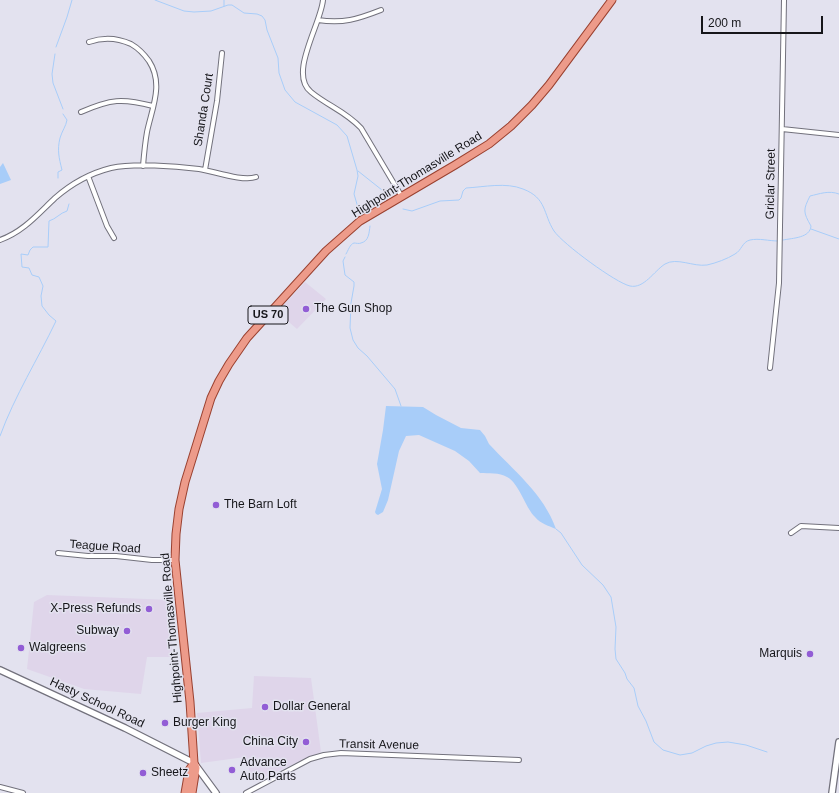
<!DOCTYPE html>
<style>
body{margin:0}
#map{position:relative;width:839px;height:793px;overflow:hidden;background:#e3e2ef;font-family:Arial,sans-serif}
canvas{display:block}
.scale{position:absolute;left:701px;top:16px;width:122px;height:18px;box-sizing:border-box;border:2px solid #16161a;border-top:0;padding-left:5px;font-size:12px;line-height:14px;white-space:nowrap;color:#16161a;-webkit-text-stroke:3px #e3e2ef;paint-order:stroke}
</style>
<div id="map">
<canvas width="839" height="793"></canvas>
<div class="scale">200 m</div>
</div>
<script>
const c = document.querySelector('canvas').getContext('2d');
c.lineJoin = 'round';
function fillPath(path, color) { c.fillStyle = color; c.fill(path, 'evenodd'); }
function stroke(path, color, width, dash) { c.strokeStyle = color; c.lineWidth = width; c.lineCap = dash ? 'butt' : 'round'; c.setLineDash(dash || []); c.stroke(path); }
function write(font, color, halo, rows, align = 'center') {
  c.font = font + ' Arial,sans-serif'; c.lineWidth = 3; c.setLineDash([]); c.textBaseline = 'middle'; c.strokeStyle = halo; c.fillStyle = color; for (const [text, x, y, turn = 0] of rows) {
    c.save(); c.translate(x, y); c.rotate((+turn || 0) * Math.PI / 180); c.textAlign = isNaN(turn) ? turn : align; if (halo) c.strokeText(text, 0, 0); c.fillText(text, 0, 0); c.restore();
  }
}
const commercial = new Path2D(`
 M305,282l21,17 -29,30 -20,-17z
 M47,595l124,5 1,57h-25l-6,37 -57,-5 -57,-20 7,-67z
 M254,676l57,2 10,74 -68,30 -8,-25 -44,6 -4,-50 55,-5z`);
const water = new Path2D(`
 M3,163l8,17 -11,4v-17z
 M386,406l37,1 13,8 25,13 19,2 5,6 4,8c24,26 55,50 67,85 -7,-3 -15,-5 -21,-12 -10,-10 -16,-34 -28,-40 -8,-5 -18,-3 -27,-4l-11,-12 -14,-10 -36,-16 -13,1 -7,15 -11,49 -5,12 -5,3 -2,-1 -1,-2 7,-23 -5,-25 6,-34z`);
const stream = new Path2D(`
 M155,0l29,11 10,1 17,-1 17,-6h4l12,8 13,1 5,2 3,4 2,10 11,28 1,15 6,17 10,12 42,23 10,11 10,34 1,6 -4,18 5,17
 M224,6v-6
 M56,47l11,-30 5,-17
 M55,54l-3,20 1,9 10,26
 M358,171l29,23
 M58,178v-6l4,-2c-3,-12 -5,-20 -2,-32 2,-7 6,-12 7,-18l-4,-6
 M403,209l9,2 28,-10 19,-1 2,-2 2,-7 3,-3c18,-1 40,-6 57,1 24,9 20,25 31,42 9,13 62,52 76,55 14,3 24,-15 35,-22 12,-7 28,3 42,1 9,-2 20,-6 28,-11 7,-4 7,-12 15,-14 9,-2 19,1 28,1
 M811,229l28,10
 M783,240c10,-2 27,-2 28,-14 -8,-14 -8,-16 -1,-30 9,-2 19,-6 29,-2
 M346,254c2,-3 4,-10 8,-11 2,0 5,1 7,0 8,-2 8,-10 9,-17
 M345,257l-2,4 2,14 9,7v4l-3,17 -1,25 3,12 5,8 9,8 28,33 6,17
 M0,436c15,-41 38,-77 56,-115l-7,-6 -7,-9 -1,-10 2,-10 -4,-9 -7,-2 -3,-7 -7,-1 -1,-13 7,1 2,-5 3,-3h15l1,-26c7,-2 11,-8 18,-10l2,-7
 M556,529l5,4 21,32 21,20 8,12 5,30 -1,22 1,10 9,14 2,6 7,9 4,18 8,15 8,21 9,8 17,5 12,-2 14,-7 10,-3 12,-1 18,3 21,7`);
const minor = new Path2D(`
 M323,0c-2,24 -35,74 -12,92 17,14 34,19 50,36l41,69
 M318,20c25,4 40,-1 63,-10
 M89,42c14,-5 29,-4 42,2 7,4 13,10 18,17 15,23 3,47 -2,71 -2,11 -3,22 -4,34
 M81,112c30,-13 41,-14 72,-6
 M782,129l57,6
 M205,170l12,-69 5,-48
 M88,176l19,50 7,12
 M0,240c23,-8 38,-26 55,-42 16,-14 36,-25 56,-30 23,-5 64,-2 88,1 14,2 44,13 57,8
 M770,368l9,-85 5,-283
 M791,533l10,-7 38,2
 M58,553l30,3h28l36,4h23
 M0,787l23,6
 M246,793l64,-34 14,-4 17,-2 178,7`);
const tertiary = new Path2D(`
 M0,670l125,58 69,35 22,30
 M832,793l7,-51`);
const primary = new Path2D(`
 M185,793l4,-23 5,-7
 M192,793l4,-25 -2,-5 -4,-61 -15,-142 1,-26 3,-25 6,-27 26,-84 8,-17 10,-17 18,-26 79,-87 34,-30 95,-56 34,-21 22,-18 21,-21 17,-20 63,-85`);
const markers = [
 [306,309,4,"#925dd5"],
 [216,505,4,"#925dd5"],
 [149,609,4,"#925dd5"],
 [127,631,4,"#925dd5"],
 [21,648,4,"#925dd5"],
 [810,654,4,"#925dd5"],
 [265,707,4,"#925dd5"],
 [165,723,4,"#925dd5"],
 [306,742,4,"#925dd5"],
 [232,770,4,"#925dd5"],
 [143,773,4,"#925dd5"]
];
const shields = [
 [268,315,40]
];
const shieldNames = [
 ["US 70",268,315]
];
const streetNames = [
 ["Shanda Court",204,110,-81],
 ["Highpoint-Thomasville Road",417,175,-32],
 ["Griclar Street",771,184,-89],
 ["Teague Road",105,547,4],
 ["Highpoint-Thomasville Road",172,628,-95],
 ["Hasty School Road",97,703,25],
 ["Transit Avenue",379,745,1]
];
const poiNames = [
 ["The Gun Shop",314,309],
 ["The Barn Loft",224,505],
 ["X-Press Refunds",141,609,"right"],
 ["Subway",119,631,"right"],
 ["Walgreens",29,648],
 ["Marquis",802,654,"right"],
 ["Dollar General",273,707],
 ["Burger King",173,723],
 ["China City",298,742,"right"],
 ["Advance",240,763],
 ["Auto Parts",240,777],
 ["Sheetz",151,773]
];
fillPath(commercial, '#dfd5ea');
fillPath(water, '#a8cdf9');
stroke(stream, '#a8cdf9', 1);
stroke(minor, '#72717c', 6);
stroke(tertiary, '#72717c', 8);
stroke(primary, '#9a4130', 9);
stroke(minor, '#fff', 4);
stroke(tertiary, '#fff', 5.5);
stroke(primary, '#ed9b8a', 7);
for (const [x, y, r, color] of markers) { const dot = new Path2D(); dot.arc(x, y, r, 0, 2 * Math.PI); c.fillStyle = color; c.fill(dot); stroke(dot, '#e3e2ef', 1.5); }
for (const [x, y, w] of shields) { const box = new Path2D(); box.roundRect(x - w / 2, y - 9, w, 18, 3); c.fillStyle = '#e3e2ef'; c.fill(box); stroke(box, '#16161a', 1); }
write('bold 11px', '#16161a', null, shieldNames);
write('12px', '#16161a', '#e3e2ef', streetNames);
write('12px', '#16161a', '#e3e2ef', poiNames, 'left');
</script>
